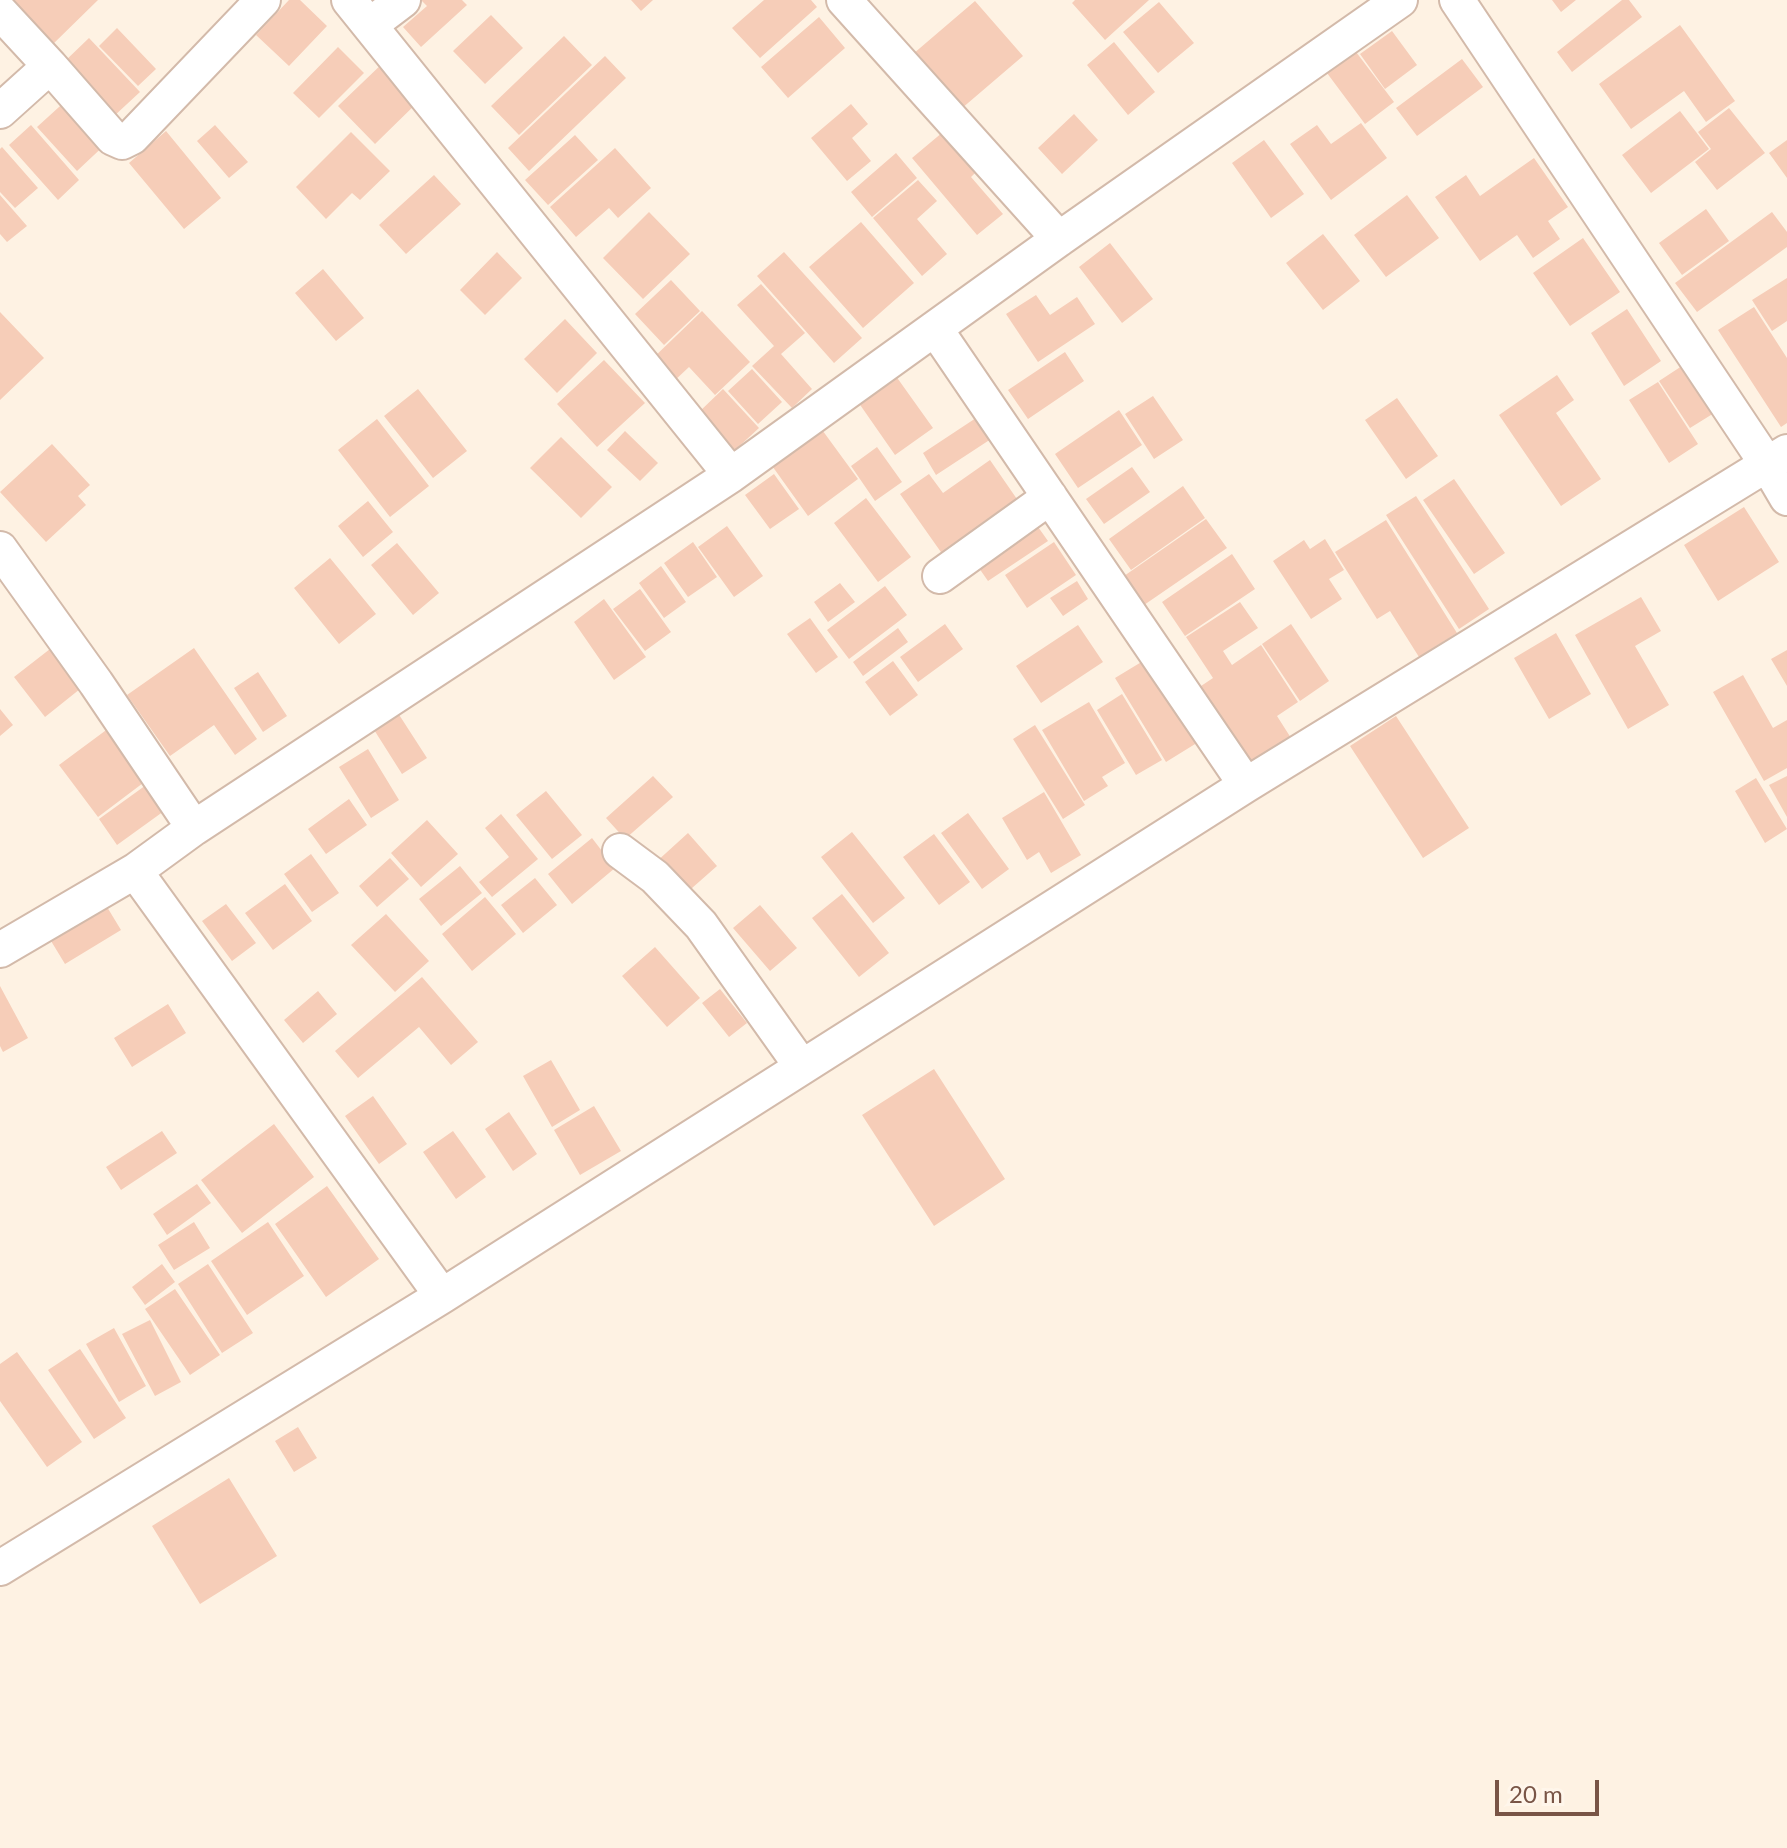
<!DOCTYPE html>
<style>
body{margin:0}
#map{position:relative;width:1787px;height:1848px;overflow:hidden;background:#fef2e3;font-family:Lato,sans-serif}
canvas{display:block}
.scale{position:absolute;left:1495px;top:1780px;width:104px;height:36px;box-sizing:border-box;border:4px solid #795546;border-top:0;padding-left:10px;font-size:24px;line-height:28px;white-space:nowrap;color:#795546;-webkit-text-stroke:6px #fff6eb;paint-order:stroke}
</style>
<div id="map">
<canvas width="1787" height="1848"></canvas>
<div class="scale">20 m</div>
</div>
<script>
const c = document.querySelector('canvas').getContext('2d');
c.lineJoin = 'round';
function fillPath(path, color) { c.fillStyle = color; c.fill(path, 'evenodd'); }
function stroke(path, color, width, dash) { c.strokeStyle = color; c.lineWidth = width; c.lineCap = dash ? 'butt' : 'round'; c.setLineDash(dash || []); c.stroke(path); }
const building = new Path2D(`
 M14,0h84l-48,47 -41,-41z
 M289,0h11l27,26 -38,40 -33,-31z
 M421,0h41l5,5 -46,42 -18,-20 24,-21z
 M631,0h22l-12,11z
 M764,0h47l6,7 -57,51 -28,-30z
 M1075,0h74l-44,40 -33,-37z
 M1552,0h24l-15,12z
 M1622,0h7l13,17 -70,55 -15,-20z
 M975,1l48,55 -62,53 -48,-55z
 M1159,2l35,41 -36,30 -35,-41z
 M491,15l32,33 -38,36 -32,-33z
 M819,17l26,31 -57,50 -27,-31z
 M1680,25l55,76 -29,21 -22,-31 -53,38 -32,-45z
 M117,28l39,41 -18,17 -39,-40z
 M1392,31l25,34 -32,24 -25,-35z
 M564,36l28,29 -73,70 -28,-29z
 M89,38l51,54 -27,25 -50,-54z
 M1114,42l41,50 -27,23 -41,-50z
 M338,47l26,26 -45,45 -26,-25z
 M1353,48l41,54 -29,22 -41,-55z
 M605,56l21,22 -97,93 -21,-23z
 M1462,59l21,28 -66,49 -21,-28z
 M386,60l37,37 -48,47 -37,-38z
 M70,97l40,43 -33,31 -40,-44z
 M851,104l17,20 -16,14 19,23 -24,20 -36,-43z
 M1729,108l36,45 -48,37 -22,-28 16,-13 -13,-17z
 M1680,111l29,38 -58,44 -29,-38z
 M1074,114l24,26 -36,34 -24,-26z
 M1361,123l26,35 -56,42 -41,-56 27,-19 14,19z
 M31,125l48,55 -21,20 -49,-55z
 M215,125l33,37 -19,16 -32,-37z
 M166,131l55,67 -37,31 -55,-66z
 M351,132l39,39 -30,29 -8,-7 -26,26 -30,-32z
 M943,132l34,39 -6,6 32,37 -26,21 -65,-77z
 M575,135l23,25 -50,45 -23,-25z
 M1264,140l40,54 -33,24 -39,-55z
 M1787,140v38l-18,-25z
 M2,147l36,41 -23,20 -15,-16v-43z
 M615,148l36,40 -33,30 -9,-10 -33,29 -26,-30z
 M896,153l21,25 -45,39 -21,-25z
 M1534,158l34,49 -20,14 12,18 -27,19 -16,-23 -37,26 -45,-64 31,-22 14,21z
 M434,175l27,29 -55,50 -27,-29z
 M918,180l19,21 -20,18 30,35 -25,22 -49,-58z
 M0,195l27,31 -20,16 -7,-8z
 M1407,195l32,43 -53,39 -32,-42z
 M1706,209l23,32 -47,34 -23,-32z
 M649,212l41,42 -47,45 -40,-41z
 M1772,212l15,20v15l-90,65 -22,-29z
 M861,222l53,61 -51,45 -54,-61z
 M1323,234l37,47 -37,29 -37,-47z
 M1583,238l37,54 -50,34 -37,-53z
 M1110,243l43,56 -31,24 -43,-56z
 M497,252l25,26 -37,37 -25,-25z
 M784,252l78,86 -28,25 -77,-87z
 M323,269l41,49 -28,23 -41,-48z
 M1787,278v43l-15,10 -20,-31z
 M671,280l29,31 -36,34 -29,-31z
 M761,284l44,49 -24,21 31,35 -20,19 -40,-42 22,-20 -37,-41z
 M1036,295l14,20 27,-18 18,27 -57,38 -32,-48z
 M1754,307l33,51v65l-6,4 -63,-97z
 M1627,309l34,52 -37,25 -33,-53z
 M702,311l48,51 -35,33 -26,-28 -17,16 -21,-23z
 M0,312l44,46 -44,42z
 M565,319l32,34 -40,40 -33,-34z
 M1065,352l19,29 -56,38 -20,-29z
 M604,360l41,43 -48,44 -40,-43z
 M1688,362l31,48 -29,18 -31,-47z
 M752,369l30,33 -24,22 -30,-33z
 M893,372l40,56 -38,27 -39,-56z
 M1557,375l17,25 -18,13 45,66 -40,27 -62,-91z
 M1658,382l40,62 -29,19 -40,-63z
 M418,389l49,62 -34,27 -49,-62z
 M723,389l36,39 -25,23 -36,-38z
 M1153,396l30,44 -29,19 -29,-45z
 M1397,398l41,58 -32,23 -41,-59z
 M1119,410l23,35 -64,43 -23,-34z
 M976,418l15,21 -55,36 -13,-22z
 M377,419l52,67 -39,31 -52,-67z
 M820,427l38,52 -50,37 -38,-53z
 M625,431l33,32 -18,18 -33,-31z
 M561,437l51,50 -31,31 -51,-50z
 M52,444l38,41 -12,11 8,9 -40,37 -46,-50z
 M877,447l25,35 -27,19 -24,-35z
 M990,460l29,42 -76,53 -43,-61 29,-20 14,19z
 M1132,467l18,25 -46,32 -18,-25z
 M774,474l25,35 -29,20 -25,-34z
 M1454,479l51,74 -31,21 -51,-74z
 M1183,486l22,32 -74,52 -22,-31z
 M1416,496l73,113 -30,20 -73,-114z
 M866,498l45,59 -33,25 -44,-59z
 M368,501l25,31 -30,25 -25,-31z
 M1744,507l35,55 -61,39 -34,-56z
 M1031,517l17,24 -60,40 -16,-23z
 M1206,519l21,29 -83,57 -20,-29z
 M1386,520l71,113 -38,24 -29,-46 -13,8 -42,-67z
 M727,526l36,50 -29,21 -36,-50z
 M1325,539l19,31 -15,9 13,20 -31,20 -38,-58 31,-21 6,9z
 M693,542l24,35 -29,20 -24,-34z
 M1054,542l22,33 -49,33 -22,-33z
 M397,543l42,50 -26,22 -42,-50z
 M1232,554l23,35 -70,47 -23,-34z
 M330,558l46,56 -37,30 -45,-56z
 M661,566l25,36 -22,16 -25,-35z
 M1077,581l11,18 -25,17 -13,-18z
 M840,583l15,19 -27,20 -14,-20z
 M885,586l22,29 -58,44 -22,-29z
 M640,589l31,43 -26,19 -32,-42z
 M1641,597l20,34 -26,15 34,59 -41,24 -53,-94z
 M604,599l42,58 -32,23 -40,-58z
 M1240,602l18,26 -35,23 9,14 29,-20 37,57 -21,14 14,22 -39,26 -57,-74 18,-12 -27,-41z
 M810,618l28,39 -22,16 -29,-39z
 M945,624l18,25 -45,33 -18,-25z
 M1291,624l38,57 -29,20 -38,-57z
 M1078,625l25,37 -62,41 -25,-37z
 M898,628l10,14 -45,34 -10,-14z
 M1556,633l35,61 -42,25 -35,-61z
 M59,642l31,39 -45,36 -31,-40z
 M194,648l63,91 -22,16 -21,-30 -44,31 -43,-61z
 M1787,650v36l-16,-27z
 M1148,658l52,83 -34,21 -51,-84z
 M893,661l25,34 -28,21 -25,-34z
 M258,672l29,44 -24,16 -29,-44z
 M1743,675l30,53 14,-8v48l-23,13 -51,-89z
 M1122,694l40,66 -26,15 -39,-65z
 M1089,702l36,61 -23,14 6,9 -24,15 -42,-71z
 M0,709l13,16 -13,11z
 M396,710l31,48 -25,16 -31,-49z
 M1396,716l73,112 -46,30 -73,-112z
 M113,725l38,52 -53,40 -39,-52z
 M1035,725l50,80 -22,14 -50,-80z
 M368,749l31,51 -28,18 -32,-51z
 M653,776l20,21 -48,42 -19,-21z
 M1787,776v41l-18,-32z
 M1756,778l31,51 -22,14 -30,-52z
 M153,780l18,26 -54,39 -18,-26z
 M546,791l36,44 -30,24 -36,-44z
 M1044,792l37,63 -30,18 -12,-21 -12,8 -25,-42z
 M349,799l18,26 -41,29 -18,-25z
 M968,813l41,56 -27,20 -41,-56z
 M501,814l37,45 -46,38 -13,-15 30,-25 -24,-29z
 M427,820l31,34 -37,33 -30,-34z
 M852,832l53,66 -32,25 -52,-66z
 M688,833l29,33 -34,30 -28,-33z
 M934,834l36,48 -31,23 -36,-48z
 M592,838l23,30 -43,36 -24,-30z
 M311,854l28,39 -27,19 -28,-38z
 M390,858l19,21 -32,28 -18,-21z
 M460,866l22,27 -41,33 -22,-27z
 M535,878l22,27 -34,28 -22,-28z
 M285,884l27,37 -39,29 -28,-37z
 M842,894l47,59 -30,24 -47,-59z
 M485,897l31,37 -44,37 -30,-37z
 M104,902l17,28 -56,34 -17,-28z
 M226,904l30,39 -24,18 -30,-40z
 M760,905l37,43 -27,23 -37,-43z
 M386,914l43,47 -34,31 -44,-47z
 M655,947l45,51 -33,29 -45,-51z
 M422,977l56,65 -27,23 -32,-38 -61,51 -23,-27z
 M0,986l28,52 -25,14 -3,-6z
 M720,989l27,34 -18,14 -27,-34z
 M318,991l19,23 -34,29 -19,-23z
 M168,1004l18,29 -54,34 -18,-29z
 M551,1060l29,50 -28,17 -29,-51z
 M934,1069l71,110 -71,47 -72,-111z
 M373,1096l34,48 -28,20 -34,-48z
 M594,1106l27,45 -41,24 -26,-45z
 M509,1112l28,42 -24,17 -28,-42z
 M274,1124l40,53 -72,56 -41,-53z
 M162,1131l15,22 -56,37 -15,-23z
 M453,1131l33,46 -30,22 -33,-47z
 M197,1184l14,19 -44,32 -14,-21z
 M327,1186l52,73 -53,38 -51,-73z
 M194,1222l16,26 -36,22 -16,-25z
 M268,1222l36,54 -57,39 -36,-54z
 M162,1264l13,18 -30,23 -13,-18z
 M208,1264l45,69 -31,20 -44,-69z
 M175,1289l45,66 -30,20 -45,-66z
 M150,1320l31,62 -26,14 -33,-62z
 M114,1328l32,58 -27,16 -33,-58z
 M80,1349l46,69 -32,21 -46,-69z
 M17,1352l65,90 -35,25 -47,-66v-37z
 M298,1427l19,31 -23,14 -19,-31z
 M229,1478l48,78 -77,48 -48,-78z`);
const minor = new Path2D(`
 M349,0l382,475
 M844,0l215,239
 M1457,0l310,464 20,34
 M0,12l50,54
 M370,25l33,-25
 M0,111l50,-45 63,72 9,4 10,-5 131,-137
 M936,330l310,455
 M0,549l96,134 98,145
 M940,576l110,-79
 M620,851l35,26 46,48 101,142
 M135,871l307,425
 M0,950l135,-79 59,-43 537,-353 328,-236 341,-239
 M0,1568l442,-272 804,-511 541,-333`);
fillPath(building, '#f6cdb8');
stroke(minor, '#d3baaa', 38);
stroke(minor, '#fff', 34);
</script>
